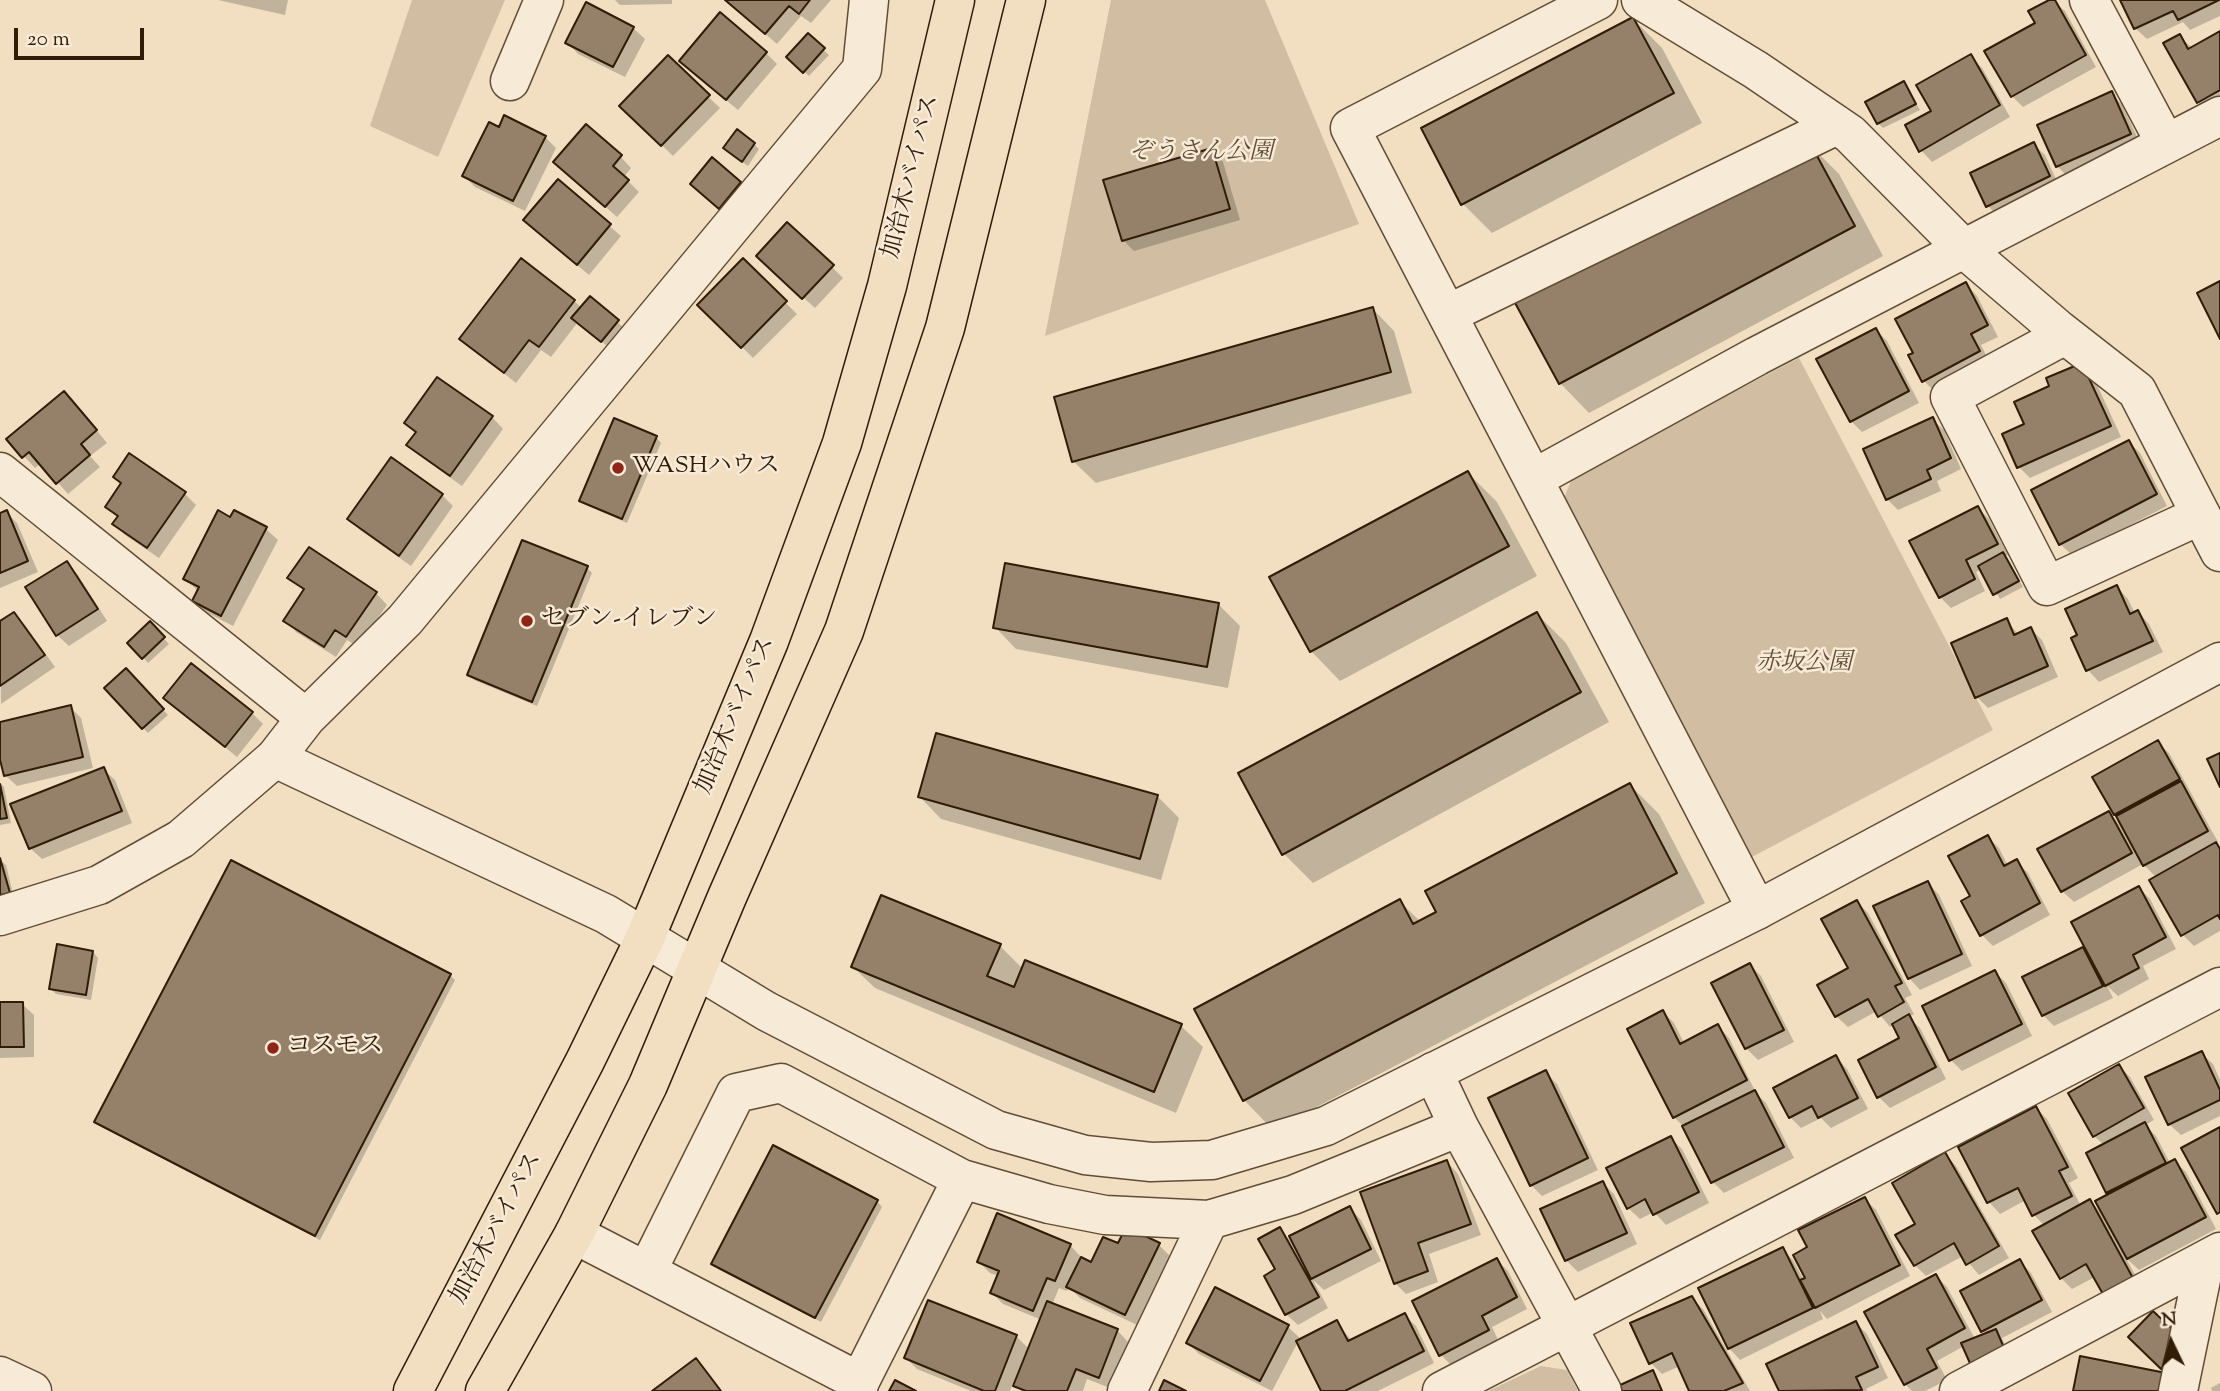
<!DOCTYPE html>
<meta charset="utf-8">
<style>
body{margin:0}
#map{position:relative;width:2220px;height:1391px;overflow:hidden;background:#f2dfc2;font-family:"Sorts Mill Goudy",serif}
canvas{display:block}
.north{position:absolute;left:2136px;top:1307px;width:70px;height:70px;-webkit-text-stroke:5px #f7ead7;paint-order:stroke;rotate:355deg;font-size:19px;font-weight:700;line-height:28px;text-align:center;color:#311c08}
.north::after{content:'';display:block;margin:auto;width:24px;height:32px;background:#311c08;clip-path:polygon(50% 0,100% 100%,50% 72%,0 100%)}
.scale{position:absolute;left:14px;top:28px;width:130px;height:32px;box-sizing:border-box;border:4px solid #311c08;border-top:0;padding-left:9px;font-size:21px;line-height:24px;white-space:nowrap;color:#311c08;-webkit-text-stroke:5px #f7ead7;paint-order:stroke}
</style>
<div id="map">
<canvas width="2220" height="1391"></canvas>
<div class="north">N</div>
<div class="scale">20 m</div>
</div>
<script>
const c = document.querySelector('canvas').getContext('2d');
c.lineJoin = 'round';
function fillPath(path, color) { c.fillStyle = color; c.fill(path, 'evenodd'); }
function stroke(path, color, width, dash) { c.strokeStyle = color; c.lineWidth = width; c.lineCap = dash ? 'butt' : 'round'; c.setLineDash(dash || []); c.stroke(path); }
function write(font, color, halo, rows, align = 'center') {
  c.font = font + ' "Sorts Mill Goudy","Noto Serif JP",serif'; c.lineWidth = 5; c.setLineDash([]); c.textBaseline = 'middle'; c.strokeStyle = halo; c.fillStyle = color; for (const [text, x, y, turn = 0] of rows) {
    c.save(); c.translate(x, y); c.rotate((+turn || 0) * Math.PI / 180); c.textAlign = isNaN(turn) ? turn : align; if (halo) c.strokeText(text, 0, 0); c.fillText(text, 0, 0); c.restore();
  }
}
const green = new Path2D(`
 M412,0h93l-67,157 -68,-31z
 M1111,0h154l94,224 -314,112z
 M1799,358l194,372 -245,129 -184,-361 9,-22z
 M1541,1366l26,4 11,21h-90z`);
const shadow = new Path2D(`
 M218,0h70l-3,15z
 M615,0h57v4l-52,1z
 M726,0h105l-20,23 -10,-7 -24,28z
 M2052,0l13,11 31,56 -73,40 -11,-11 25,-73z
 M2122,0h98v16l-30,14 -7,-8 -36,17 -12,-11z
 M1633,19l29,29 40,75 -210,110 -29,-29z
 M633,28l12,11 -20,38 -47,-23 -11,-12z
 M2220,33v74l-11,6 -11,-11 -18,-66 11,11z
 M808,36l21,19 -20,21 -16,-14z
 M766,53l11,11 -39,46 -46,-38z
 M1971,57l11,11 28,49 -78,45 -11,-12z
 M668,58l52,50 -47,48 -51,-50z
 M1904,83l16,27 -37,18 -5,-5z
 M2111,93l11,12 19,40 -73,32 -11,-11z
 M500,129l45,8 11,11 -31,63 -50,-24 -11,-11z
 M754,144l5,5 -11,17 -18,-13z
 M2033,144l12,11 15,33 -61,29 -11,-11 -16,-33z
 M1810,145l29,29 44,82 -294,157 -29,-30z
 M1211,150l12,12 17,58 -106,31 -11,-11z
 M620,156l11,12 -7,9 15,15 -22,25 -50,-44z
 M712,160l33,29 -20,24 -28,-24z
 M558,182l63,54 -32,39 -52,-44z
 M743,261l54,53 -44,44 -53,-53z
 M769,267h63l11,11 -28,30z
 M1966,284l11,12 21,41 -17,8 9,18 -55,29 -11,-11 -9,-27z
 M590,299l33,28 -16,19 -29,-24 -27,35 -10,-7 -25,33 -55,-44 113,-38 8,7z
 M1373,309l21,22 18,62 -316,90 -22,-21 -18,-63z
 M1876,330l11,11 32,62 -57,29 -11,-11z
 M2093,376l28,61 -91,41 -11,-11 7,-42 26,-38z
 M75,404l32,39 -17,13 10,11 -32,27 -27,-31 -6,5 -27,-29z
 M492,417l11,12 -41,57 -42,-30 -12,-11 8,-12 -10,-10z
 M1932,419l12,11 17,39 -24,12 4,10 -43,19 -11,-11z
 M656,437l5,6 -34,80 -40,-18 -6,-5z
 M2129,442l11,11 27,53 -95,49 -12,-11z
 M1468,473l29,29 40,74 -197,105 -29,-30z
 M122,484l63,10 11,11 -37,53 -34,-23 -11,-11 4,-6 -11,-12z
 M442,495l11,11 -42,60 -51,-36 -11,-11z
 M1978,508l11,11 19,36 -3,1 18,31 -23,12 -18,-30 -6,3 9,19 -34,17 -11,-11z
 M6,512l11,11 21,49 -38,16v-73z
 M234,512l32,17 12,11 -45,86 -27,-14 -12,-11 5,-9 -14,-13z
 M67,564l11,11 29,46 -38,25 -12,-11z
 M587,568l5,5 -55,133 -63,-26 -5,-5z
 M290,578l86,15 11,12 -29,42 -11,-7 -11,17 -40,-25 -11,-12 20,-28z
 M2117,587l11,12 7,15 3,-2 11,12 14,28 -64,30 -11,-12 -15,-31 6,-3z
 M1219,605l21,21 -12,62 -212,-39 -21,-22z
 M14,614l11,11 30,42 -54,37 -1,-81z
 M1537,614l29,29 43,79 -296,161 -29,-29z
 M2006,620l13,15 12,-6 11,11 16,37 -70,31 -11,-11z
 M150,624l19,20 -21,19 -18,-20z
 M126,670l42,45 -20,18 -42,-45z
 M165,698l87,15 11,11 -26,33z
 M70,707l11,11 12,50 -76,18 -12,-11 -5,-23v-29z
 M2157,742l12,11 49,89 -3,2 5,5v82l-26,15 -11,-11 -26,-57 -14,-14 -69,38 -12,-11 47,-78 14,14 -8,-13z
 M103,769l12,11 17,43 -90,36 -12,-11z
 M0,783l4,4 7,36 -11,2z
 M1630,785l29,29 46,89 -432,227 -29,-30 156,-198 21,20z
 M1157,796l22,22 -18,62 -220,-61 -21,-22z
 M1988,837l11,11 9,18 8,-5 12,12 22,42 -57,31 -12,-12 -9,-37z
 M0,860l6,5 8,33 -14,3z
 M1928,883l11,12 33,71 -52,24 -11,-12z
 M2139,888l11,11 26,50 -33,17 6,13 -31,17 -11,-10 6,12 -59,28 -11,-11 -19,-37 62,-31z
 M1857,902l11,11 44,82 -7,3 9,16 -5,3 11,11 26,51 -56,29 -11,-11 23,-58 -8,-14 -4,2 -13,-16 -29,16 -12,-11 14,-47z
 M1000,946l23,23 158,57 22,21 -27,66 -301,-125 -22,-21z
 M93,952l5,6 -7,42 -35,-6 -5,-5z
 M1750,965l11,11 33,66 -36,18 -12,-12 -33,-64z
 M1995,972l11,11 26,53 -70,35 -11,-11z
 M450,975l5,5 -135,260 -218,-113 -6,-5z
 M0,1004h22l12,11v42l-34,1z
 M1663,1012l11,11 10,20 34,-17 11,12 27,55 10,10 28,55 -70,35 -11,-11 -28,-54 -11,-11z
 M2201,1053l12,11 7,16v36l-39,19 -12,-11z
 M1836,1057l11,12 21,40 -37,19 -10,-10 -20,10 -11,-11z
 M2119,1066l11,11 24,43 -9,5 11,11 14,27 4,-2 12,11 30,57 -77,41 -13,-12 18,33 -49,-14 -23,12 -11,-11 -16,-52 -11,-11 -8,-15 -26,14 -11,-12 -29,-55 76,-39 11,11 31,59 -9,5 12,23 9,-5 14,14 6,-20 -2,-3 -4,-47 -10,-9z
 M1546,1073l11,11 41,86 -56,26 -11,-11z
 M1671,1138l11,11 27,54 -43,22 -12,-13 -14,7 -12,-11z
 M1945,1154l11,12 53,92 -30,17 -16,-19 -37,20 -11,-11 3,-41z
 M1447,1162l11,12 23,61 -52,19 9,28 -32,12 -11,-11z
 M1603,1183l11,11 23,50 -59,28 -12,-12 -23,-50z
 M1865,1199l11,11 34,66 -83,43 -7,-8 3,8 -83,41 -11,-12 53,-99 11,11 11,20 3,-1 3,-31z
 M877,1201l5,6 -61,115 -103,-53 -5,-6z
 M1350,1208l11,12 20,41 -57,29 -11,-10 15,28 -30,17 -12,-11 -9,-44 2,-41 15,15z
 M1070,1245l11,12 -1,2 12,5 27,-18 40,-1 11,11 -33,69 -57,-27 -11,-11 -2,4 -8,-3 -7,17 65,25 11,12 -18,46 -23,-9 -4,12h-62l-8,-8 -3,8h-39l-54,-22 -11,-11 23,-56 88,35 13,13 12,-30 -39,-16 -11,-11 7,-17 -9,-3 -11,-11z
 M1497,1260l11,11 19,38 -35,18 7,15 -47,24 -11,-11z
 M2020,1261l11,12 21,39 -50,26 9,23 -47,-15 -27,15 10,19 -22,11h-13l-7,-7 31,-108 11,11 28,52 11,-4 -24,-44z
 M1216,1289l72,38 12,11 -28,53 -73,-37 -11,-11z
 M1692,1298l11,11 47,82h-59l-11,-25 -18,8 -11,-11z
 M1404,1315l12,11 18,37 -56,28h-55l14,-68 15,18z
 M1856,1323l11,11 21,44 -22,11 1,2h-86l-13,-26z
 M696,1360l26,31h-67z
 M2220,1383v8h-8l-1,-3z`);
const building = new Path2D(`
 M725,0h85l-11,14 -10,-8 -24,28z
 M2049,0h6l31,55 -75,42 -27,-46 51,-28 -7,-12z
 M2120,0h99l-41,20 -5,-9 -39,18z
 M586,2l48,25 -21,40 -48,-24z
 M720,12l47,40 -41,48 -47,-39z
 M1633,17l41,76 -213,112 -40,-77z
 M2220,31v59l-23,13 -34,-60 17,-9 8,15z
 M808,33l17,15 -22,25 -17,-16z
 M1971,54l29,51 -81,47 -14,-27 26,-14 -15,-26z
 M668,55l42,40 -49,51 -42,-40z
 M1904,81l12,23 -39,20 -12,-22z
 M2112,91l19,43 -75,33 -19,-42z
 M504,115l42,21 -33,65 -51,-25 27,-54 10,5z
 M586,124l36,31 -9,11 16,14 -24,27 -52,-45z
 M737,129l18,14 -13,19 -19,-14z
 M2034,142l16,34 -64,31 -16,-34z
 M1810,143l45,83 -296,158 -45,-83z
 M1212,148l18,61 -108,32 -19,-61z
 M712,157l29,25 -22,27 -29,-25z
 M558,179l53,45 -34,41 -54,-45z
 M787,222l47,43 -32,34 -46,-43z
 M521,258l54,42 -36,47 -10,-7 -25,33 -45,-34z
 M743,258l44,43 -46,47 -44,-43z
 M2220,281v58l-23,-46z
 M1966,282l22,43 -17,9 9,17 -58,31 -14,-27 5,-2 -18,-34z
 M590,296l29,24 -18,22 -30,-24z
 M1373,307l18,65 -319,90 -18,-65z
 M1876,328l33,63 -59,31 -34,-63z
 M2082,363l29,63 -94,42 -15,-34 22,-10 -10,-22 35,-16 -3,-8z
 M437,377l56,39 -43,60 -44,-31 10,-13 -12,-9z
 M64,391l33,39 -16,14 9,11 -34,29 -27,-32 -7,6 -16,-19z
 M1933,417l18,41 -24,12 4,9 -45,21 -23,-51z
 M614,418l43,18 -35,83 -43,-18z
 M2129,440l28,54 -98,51 -28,-55z
 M129,453l57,39 -39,56 -35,-24 6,-8 -13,-9 16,-24 -8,-6z
 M391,457l52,37 -44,62 -52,-37z
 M1468,471l41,75 -199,106 -41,-75z
 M1978,506l20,38 -32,16 9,19 -36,19 -30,-57z
 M7,510l21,51 -28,12v-60z
 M218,510l12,7 4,-7 33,17 -46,89 -29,-15 7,-14 -16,-8z
 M522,540l66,26 -56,136 -65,-27z
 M309,547l68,45 -31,45 -11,-7 -11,17 -41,-26 21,-32 -17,-11z
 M2003,552l16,29 -26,14 -15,-29z
 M67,561l31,48 -42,27 -31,-49z
 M1005,563l214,40 -12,64 -214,-39z
 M2117,585l13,29 8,-4 15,31 -67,30 -15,-33 6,-3 -12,-26z
 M14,612l31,43 -45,31v-65z
 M1537,612l44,80 -299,163 -44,-82z
 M2007,618l7,17 17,-8 17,39 -73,32 -24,-55z
 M150,621l15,16 -23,22 -15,-16z
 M191,663l62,49 -28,35 -62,-49z
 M126,668l38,41 -22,20 -38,-41z
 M71,705l12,52 -79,19 -4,-16v-38z
 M936,733l222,62 -18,64 -222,-62z
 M2158,740l22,39 -66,36 -22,-38z
 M2220,753v34l-13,-28z
 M104,767l18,44 -93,38 -19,-45z
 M2181,781l27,50 -65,35 -27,-50z
 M1630,783l47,90 -434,228 -49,-92 206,-110 13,25 23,-12 -11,-21z
 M0,784l7,34 -7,1z
 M2109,811l23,42 -71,39 -24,-43z
 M1988,835l16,31 13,-7 23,44 -60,33 -19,-35 9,-5 -22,-40z
 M2216,842l4,7v70l-2,-4 -37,21 -32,-56z
 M0,858l10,35 -10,2z
 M231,860l220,114 -136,262 -221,-114z
 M1928,881l34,73 -54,25 -35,-73z
 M2139,886l27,51 -33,18 6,13 -34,18 -34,-64z
 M881,895l120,49 -14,32 27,11 11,-27 157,64 -28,68 -303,-125z
 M1857,900l45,83 -7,3 9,16 -26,15 -10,-18 -33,18 -18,-32 31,-17 -27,-49z
 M57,944l36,7 -7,44 -37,-6z
 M2083,947l20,39 -61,30 -20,-39z
 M1750,963l34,67 -39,19 -34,-66z
 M1995,970l27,54 -73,37 -27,-55z
 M0,1002h23l1,45h-24z
 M1663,1010l17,34 38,-20 29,56 -74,38 -46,-89z
 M1909,1014l27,53 -59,31 -19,-38 41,-22 -7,-14z
 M2202,1051l18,39v10l-52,25 -23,-48z
 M1836,1055l22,43 -40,20 -6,-12 -23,12 -16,-30z
 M2119,1064l25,44 -51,29 -25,-44z
 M1546,1070l42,88 -58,28 -42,-88z
 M1755,1090l29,57 -73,36 -29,-57z
 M2036,1106l32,61 -9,4 13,25 -40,20 -14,-28 -31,15 -29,-56z
 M2145,1122l21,41 -60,30 -20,-40z
 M2220,1127v85l-3,2 -36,-66z
 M1671,1136l28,56 -46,23 -8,-16 -18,10 -21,-41z
 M773,1145l105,55 -63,118 -104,-54z
 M1945,1152l54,94 -33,19 -12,-22 -40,23 -19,-31 20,-11 -23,-41z
 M2175,1159l31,58 -79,42 -32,-58z
 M1447,1160l24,64 -53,19 10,28 -34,13 -34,-92z
 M1603,1181l24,52 -62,28 -25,-52z
 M1865,1197l35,68 -85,43 -15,-28 5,-2 -12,-23 14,-8 -9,-17z
 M2090,1199l44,81 -30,16 -18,-32 -26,15 -28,-48z
 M1350,1206l21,43 -60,30 -22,-43z
 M997,1213l74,31 -16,37 -8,-3 -14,33 -43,-18 9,-22 -22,-9z
 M1126,1227l34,16 -35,72 -59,-28 15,-30 10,5 12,-25 15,6z
 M1280,1227l39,70 -34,18 -21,-39 11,-7 -17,-30z
 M1783,1247l30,61 -85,41 -30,-61z
 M1497,1258l20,39 -35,19 7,14 -50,26 -27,-55z
 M2020,1259l22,41 -61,32 -21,-41z
 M1936,1274l29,54 -38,21 10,19 -33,17 -40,-73z
 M1215,1287l74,38 -29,56 -74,-38z
 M1692,1296l51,87 -19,8h-35l-17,-38 -23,11 -19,-41z
 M928,1300l89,35 -22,56h-11l-80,-33z
 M1047,1301l71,28 -19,49 -23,-9 -9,22h-41l-13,-5z
 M2153,1311l33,31 -25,27 -33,-32z
 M1405,1313l19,38 -79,40h-24l-25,-50 41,-21 11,21z
 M1856,1321l22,46 -22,10 6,13 -83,1 -13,-27z
 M1996,1329l11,26 -34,15 -12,-27z
 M2080,1356l86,17 -3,18h-90z
 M696,1358l25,33h-69z
 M1653,1370l9,21h-42l-2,-5z
 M895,1380l21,11h-27z
 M1164,1380l22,11h-27z`);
const minor = new Path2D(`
 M1641,0l115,70 94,64 113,114 96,82 78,61 83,161
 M2089,0l77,144
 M510,81l34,-81
 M1448,314l389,-189
 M2065,335l-115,62 97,189 154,-71
 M0,472l306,246
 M1533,479l-183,-351 248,-128
 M1757,910l-224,-431 224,-123 463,-240
 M0,916l99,-31 82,-46 94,-81 31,-40 99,-98 457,-551 7,-69
 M1433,1072l26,55 143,264
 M574,1234l286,148
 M647,1271l89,-178 45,-10 181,96
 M0,1376l32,15
 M855,1391l107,-212 87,25 56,11 104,5
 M1127,1391l82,-171 84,-25 166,-68
 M1442,1391l778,-404
 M1959,1391l261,-139
 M2178,1391l27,-131`);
const tertiary = new Path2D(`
 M275,758l331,156 160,97 230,119 89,25 66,7 61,-2 114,-34 431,-216 463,-248`);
const trunk = new Path2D(`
 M413,1391l172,-330 60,-123 124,-297 73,-198 45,-157 68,-286
 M485,1391l89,-157 74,-149 79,-188 117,-266 101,-303 81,-328`);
const markers = [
 [618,468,7,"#8f2418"],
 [527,621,7,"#8f2418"],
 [273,1048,7,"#8f2418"]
];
const parkNames = [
 ["ぞうさん公園",1201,154],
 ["赤坂公園",1804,665]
];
const streetNames = [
 ["加治木バイパス",913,177,-76],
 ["加治木バイパス",737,716,-67],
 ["加治木バイパス",498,1229,-62]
];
const poiNames = [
 ["WASHハウス",632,468],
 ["セブン-イレブン",541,621],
 ["コスモス",287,1048]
];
fillPath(green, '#d1bea2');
fillPath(shadow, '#0003');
fillPath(building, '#958169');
stroke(building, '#311c08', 2);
stroke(minor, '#614d36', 41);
stroke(tertiary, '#614d36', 41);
stroke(trunk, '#311c08', 41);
stroke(minor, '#f7ead7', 38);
stroke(tertiary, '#f7ead7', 38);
stroke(trunk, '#f2dfc2', 38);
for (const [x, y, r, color] of markers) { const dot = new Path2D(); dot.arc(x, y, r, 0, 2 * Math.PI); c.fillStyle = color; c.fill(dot); stroke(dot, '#f7ead7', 2.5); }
write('italic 24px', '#614d36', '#f7ead7', parkNames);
write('24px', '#311c08', '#f7ead7', streetNames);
write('24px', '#311c08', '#f7ead7', poiNames, 'left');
</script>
